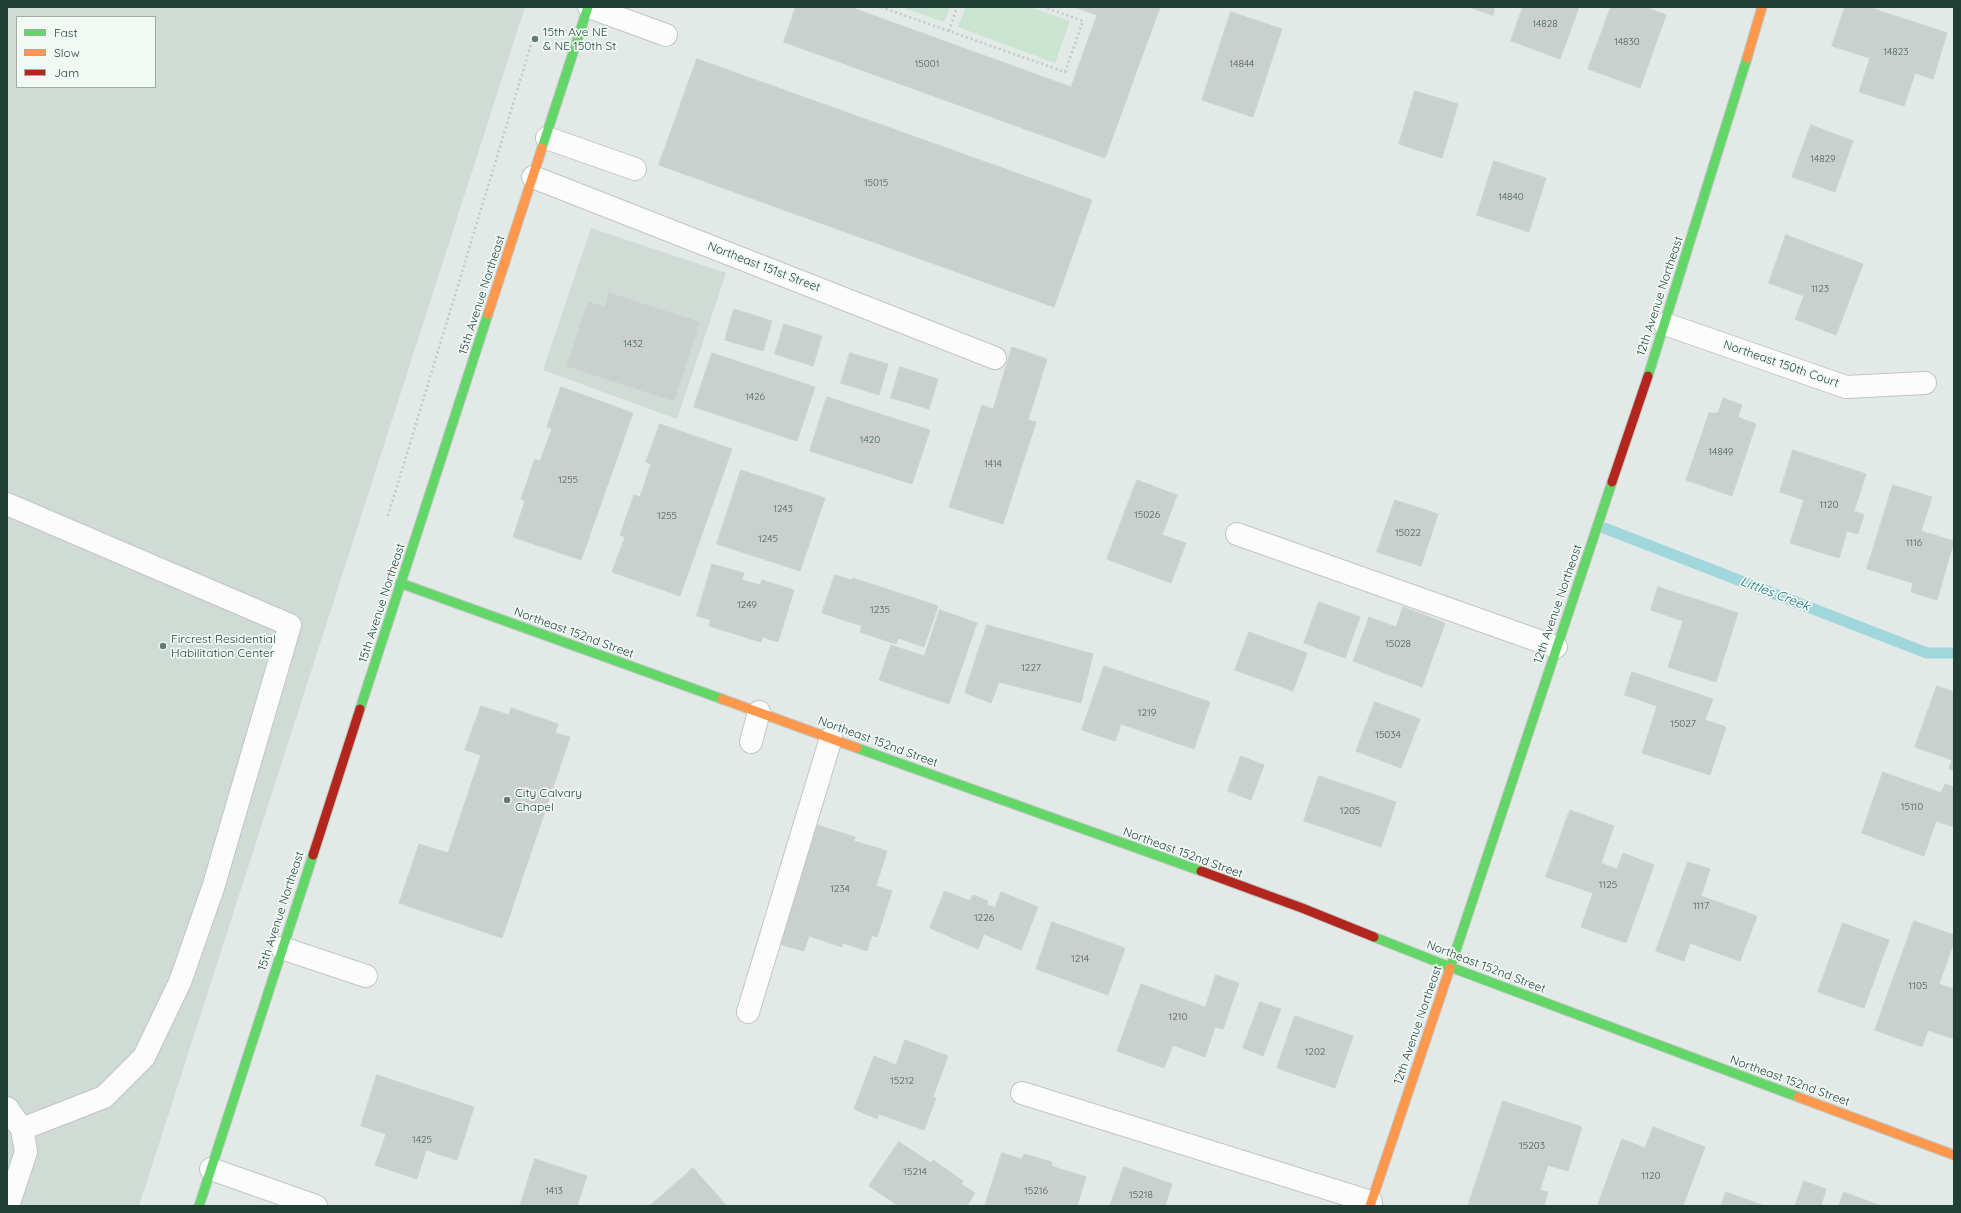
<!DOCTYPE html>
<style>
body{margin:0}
#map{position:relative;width:1961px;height:1213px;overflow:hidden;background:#e3e9e6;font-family:Quicksand,sans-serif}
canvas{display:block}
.frame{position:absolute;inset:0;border:8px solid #1f3e34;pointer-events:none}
.legend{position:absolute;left:16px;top:16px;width:140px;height:72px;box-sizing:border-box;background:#f1f9f4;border:1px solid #9daea7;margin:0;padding:5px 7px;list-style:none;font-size:12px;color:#1f3e34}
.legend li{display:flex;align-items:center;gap:8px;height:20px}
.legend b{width:20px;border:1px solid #9daea7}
</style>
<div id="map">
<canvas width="1961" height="1213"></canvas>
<div class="frame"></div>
<ul class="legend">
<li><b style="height:5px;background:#63d668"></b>Fast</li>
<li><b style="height:5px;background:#ff974d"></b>Slow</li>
<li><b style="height:5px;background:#b3261e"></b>Jam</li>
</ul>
</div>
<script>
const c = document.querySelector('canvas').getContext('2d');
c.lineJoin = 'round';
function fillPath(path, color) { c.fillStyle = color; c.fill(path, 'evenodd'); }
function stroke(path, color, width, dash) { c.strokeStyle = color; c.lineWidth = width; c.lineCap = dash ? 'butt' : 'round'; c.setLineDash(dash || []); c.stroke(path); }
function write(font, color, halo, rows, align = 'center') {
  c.font = font + ' Quicksand,sans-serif'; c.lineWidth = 3.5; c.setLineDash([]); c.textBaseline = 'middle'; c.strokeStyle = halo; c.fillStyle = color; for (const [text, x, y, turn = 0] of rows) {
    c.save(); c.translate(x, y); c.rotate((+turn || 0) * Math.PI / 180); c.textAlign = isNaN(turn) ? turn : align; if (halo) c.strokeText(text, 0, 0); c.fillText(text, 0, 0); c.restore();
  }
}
const built = new Path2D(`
 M7,7h518l-386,1199h-132zM17,17h138v70h-138z
 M591,228l135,45 -49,146 -134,-49z`);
const green = new Path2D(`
 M901,7h49l-6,15z
 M966,7h64l40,14 -15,42 -97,-36z`);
const stream = new Path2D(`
 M1599,526l328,127h27`);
const building = new Path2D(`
 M796,7h54l221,80 26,-72 -23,-8h86l-55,151 -321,-116z
 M1469,7h26l-2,8z
 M1523,7h56l-19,52 -49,-18z
 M1611,7h34l21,8 -26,73 -52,-19z
 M1845,7h23l79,26 -14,46 -18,-6 -11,33 -45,-14 11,-34 -38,-12z
 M1231,12l51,17 -29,88 -51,-17z
 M697,59l395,141 -38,107 -395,-142z
 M1415,91l43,13 -16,54 -43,-14z
 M1811,125l42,16 -18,51 -43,-15z
 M1494,161l52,17 -17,54 -52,-17z
 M1786,235l77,29 -27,71 -41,-16 9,-23 -35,-13z
 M609,293l90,29 -25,79 -107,-35 21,-64 17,5z
 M734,309l38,12 -9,30 -38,-11z
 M784,324l38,12 -9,30 -38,-12z
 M1012,347l35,12 -19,61 8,2 -33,102 -54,-17 33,-102 11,4z
 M712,353l103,34 -18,54 -103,-34z
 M850,353l38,11 -9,31 -38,-12z
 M900,367l38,12 -9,30 -38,-11z
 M561,387l72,26 -52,147 -68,-23 12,-36 -4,-2 14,-40 5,2 12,-32 -5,-2z
 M827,397l103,33 -18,54 -102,-33z
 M1723,398l19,7 -4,12 18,7 -24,72 -46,-16 23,-67h9z
 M660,424l72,25 -52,147 -68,-24 13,-35 -5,-2 14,-40 6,2 11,-33 -5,-2z
 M1793,450l73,24 -12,37 10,4 -6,19 -11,-3 -8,27 -49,-15 14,-43 -24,-8z
 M741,470l84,28 -25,73 -83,-27z
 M1137,480l40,15 -15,40 24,8 -15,40 -64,-24z
 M1893,485l39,12 -11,34 33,10 -17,59 -26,-8 2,-9 -46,-14z
 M1395,500l43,14 -17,52 -44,-14z
 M712,564l32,9 -2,7 18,5 2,-5 32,10 -16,52 -16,-5 -1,5 -52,-16 2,-6 -14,-4z
 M835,575l17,5 1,-2 85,28 -14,41 -26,-9 -2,6 -36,-12 2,-6 -40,-13z
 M1658,587l80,26 -22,69 -48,-15 15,-46 -32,-11z
 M1319,602l41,15 -15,41 -41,-15z
 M1403,607l42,16 -23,64 -69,-26 16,-44 27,10z
 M940,610l37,13 -28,81 -70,-24 12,-35 33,11z
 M987,625l106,29 -12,49 -82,-21 -8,21 -26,-10z
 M1249,632l58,21 -14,38 -58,-21z
 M1104,666l106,36 -16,47 -73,-25 -6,17 -33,-11z
 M1632,672l81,27 -8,21 21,7 -16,48 -68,-22 15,-47 -32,-11z
 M1937,686l17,6v79l-5,-2 3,-9 -37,-13z
 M1375,702l45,17 -19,49 -45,-17z
 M481,706l28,9 2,-7 47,16 -3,9 15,4 -68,201 -103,-35 20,-59 29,9 33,-98 -16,-5z
 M1241,756l23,9 -13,35 -23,-9z
 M1883,772l58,21 4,-9 9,3v40l-18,-6 -12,35 -62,-23z
 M1319,776l77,26 -15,45 -77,-26z
 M1570,810l44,16 -13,37 16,6 6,-16 31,12 -28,78 -45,-16 12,-34 -47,-16z
 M817,825l38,12 -1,4 33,10 -11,35 16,5 -15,46 -5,-2 -5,16 -24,-8 -1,4 -33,-11 -5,15 -25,-7z
 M1688,862l22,7 -9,27 56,20 -17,45 -50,-18 -6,18 -28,-10z
 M945,891l25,10 3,-6 15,6 -1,4 8,3 6,-16 37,15 -17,43 -37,-16 -6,15 -48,-21z
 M1914,921l40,14v7l-15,42 15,5v50l-26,-9 -6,17 -47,-17z
 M1052,922l73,26 -17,47 -72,-26z
 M1843,923l46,17 -25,68 -46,-16z
 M1216,975l23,8 -16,46 -8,-2 -10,30 -32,-12 -9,23 -47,-17 24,-67 64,23z
 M1260,1002l21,7 -18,47 -20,-8z
 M1295,1016l58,20 -18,52 -58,-20z
 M905,1040l43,16 -15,41 3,1 -12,32 -45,-16 -2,5 -23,-10 20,-53 22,9z
 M377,1075l97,32 -17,53 -31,-10 -9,29 -42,-14 11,-31 -25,-8z
 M1503,1101l79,26 -14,44 -20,-6 -8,25 8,2 -4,14h-76z
 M1653,1127l52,20 -22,59h-80l-5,-2 24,-65 23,9z
 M899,1142l32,21 2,-3 30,21 -2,3 14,9 -8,13h-68l-30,-20z
 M1002,1153l20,6 2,-5 28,8 -1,4 35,11 -9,29h-92z
 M535,1159l52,17 -10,30h-57z
 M1124,1167l48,17 -7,22h-55z
 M693,1168l34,38h-77z
 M1804,1181l22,8 -5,17h-26z
 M1726,1192l39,14h-44z
 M1844,1192l37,14h-42z`);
const path = new Path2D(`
 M881,7l184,65 18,-51 -39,-14
 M949,31l8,-24
 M388,516l145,-478`);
const lane = new Path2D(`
 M589,7l77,28
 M547,138l88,31
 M7,504l283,121 -77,263 -33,94 -36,75 -40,40 -82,32
 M1237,534l319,113
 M751,742l8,-30
 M282,948l84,28
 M748,1012l83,-274
 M7,1108l15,21 4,23 -18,54`);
const street = new Path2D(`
 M533,177l462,181
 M1665,324l181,63 79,-4
 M1022,1093l349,109
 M211,1169l105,37`);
const fast = new Path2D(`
 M542,148l46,-141
 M1648,376l99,-318
 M400,583l322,116
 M360,709l128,-395
 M857,748l344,123
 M1374,937l76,30 348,130
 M1450,968l162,-486
 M199,1206l114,-351`);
const slow = new Path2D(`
 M1747,58l15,-51
 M488,314l54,-166
 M722,699l135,49
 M1798,1097l156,58
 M1370,1206l80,-238`);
const jam = new Path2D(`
 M1612,482l36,-106
 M313,855l47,-146
 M1201,871l101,37 72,29`);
const markers = [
 [535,39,4,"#647a72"],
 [163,646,4,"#647a72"],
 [507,800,4,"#647a72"]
];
const numberNames = [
 ["14828",1545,24],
 ["14830",1627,42],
 ["14823",1896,52],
 ["15001",927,64],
 ["14844",1242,64],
 ["14829",1823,159],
 ["15015",876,183],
 ["14840",1511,197],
 ["1123",1820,289],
 ["1432",633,344],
 ["1426",755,397],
 ["1420",870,440],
 ["14849",1721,452],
 ["1414",993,464],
 ["1255",568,480],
 ["1120",1829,505],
 ["1243",783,509],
 ["15026",1147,515],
 ["1255",667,516],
 ["15022",1408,533],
 ["1245",768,539],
 ["1116",1914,543],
 ["1249",747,605],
 ["1235",880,610],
 ["15028",1398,644],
 ["1227",1031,668],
 ["1219",1147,713],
 ["15027",1683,724],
 ["15034",1388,735],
 ["15110",1912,807],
 ["1205",1350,811],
 ["1125",1608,885],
 ["1234",840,889],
 ["1117",1701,906],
 ["1226",984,918],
 ["1214",1080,959],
 ["1105",1918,986],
 ["1210",1178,1017],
 ["1202",1315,1052],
 ["15212",902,1081],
 ["1425",422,1140],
 ["15203",1532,1146],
 ["15214",915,1172],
 ["1120",1651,1176],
 ["1413",554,1191],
 ["15216",1036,1191],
 ["15218",1141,1195]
];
const poiNames = [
 ["15th Ave NE",543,32],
 ["& NE 150th St",543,46],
 ["Fircrest Residential",171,639],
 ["Habilitation Center",171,653],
 ["City Calvary",515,793],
 ["Chapel",515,807]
];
const streetNames = [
 ["Northeast 151st Street",764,267,21],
 ["15th Avenue Northeast",482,295,-72],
 ["12th Avenue Northeast",1660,296,-72],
 ["Northeast 150th Court",1781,364,19],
 ["15th Avenue Northeast",382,603,-72],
 ["12th Avenue Northeast",1558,604,-71],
 ["Northeast 152nd Street",574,633,20],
 ["Northeast 152nd Street",878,742,20],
 ["Northeast 152nd Street",1183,853,20],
 ["15th Avenue Northeast",281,911,-72],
 ["Northeast 152nd Street",1486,967,21],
 ["12th Avenue Northeast",1418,1025,-71],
 ["Northeast 152nd Street",1790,1081,20]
];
const waterNames = [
 ["Littles Creek",1775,594,21]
];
fillPath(built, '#d0dbd6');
fillPath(green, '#cbe4d1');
stroke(stream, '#a0d7dc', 11);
fillPath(building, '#cad0cd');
stroke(building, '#cbd2cf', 1);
stroke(lane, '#c0c6c3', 24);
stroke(street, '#c0c6c3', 24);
stroke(fast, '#bec7c3', 11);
stroke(slow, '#bec7c3', 11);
stroke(jam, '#bec7c3', 11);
stroke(path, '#c0cac6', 2.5, [2, 3]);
stroke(lane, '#fbfcfb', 22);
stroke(street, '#fbfcfb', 22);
stroke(fast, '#63d668', 9);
stroke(slow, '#ff974d', 9);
stroke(jam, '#b3261e', 9);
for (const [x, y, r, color] of markers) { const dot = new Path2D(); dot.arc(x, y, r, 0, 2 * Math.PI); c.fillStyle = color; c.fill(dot); stroke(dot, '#f1f9f4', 1.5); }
write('10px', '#4a635b', null, numberNames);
write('12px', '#1f3e34', '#f1f9f4', poiNames, 'left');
write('12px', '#1f3e34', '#f1f9f4', streetNames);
write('italic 13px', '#14747f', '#f1f9f4', waterNames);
</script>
